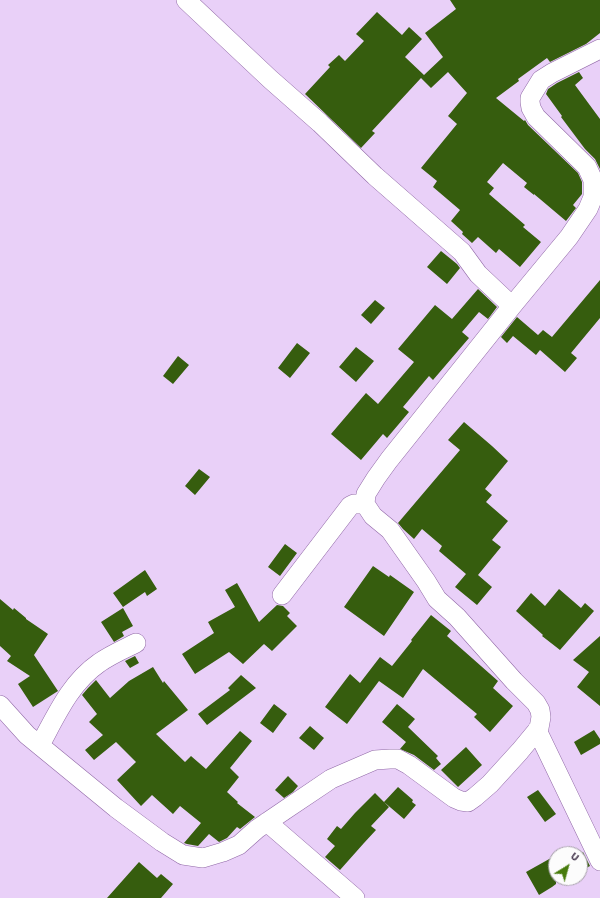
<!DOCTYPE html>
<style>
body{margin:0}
#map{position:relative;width:600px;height:898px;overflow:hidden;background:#e9d0f8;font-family:"Alegreya Sans",sans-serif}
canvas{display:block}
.north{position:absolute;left:548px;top:846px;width:40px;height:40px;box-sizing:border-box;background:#fcfcfc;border:1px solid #a9a2ad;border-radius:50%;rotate:37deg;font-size:11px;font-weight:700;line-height:16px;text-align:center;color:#2d1c36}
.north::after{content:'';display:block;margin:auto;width:14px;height:18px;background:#477b0c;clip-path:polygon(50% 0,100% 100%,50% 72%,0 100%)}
</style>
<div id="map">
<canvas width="600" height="898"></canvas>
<div class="north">U</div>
</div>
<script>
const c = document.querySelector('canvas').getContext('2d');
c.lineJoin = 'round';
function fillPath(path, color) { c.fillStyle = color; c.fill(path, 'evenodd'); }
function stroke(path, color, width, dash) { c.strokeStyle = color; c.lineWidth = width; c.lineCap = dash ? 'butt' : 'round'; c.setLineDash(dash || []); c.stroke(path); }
const building = new Path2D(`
 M450,0h150v33l-14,11 -36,18 -3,-4 -29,21 1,2 -23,17 28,23 1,-1 3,5 50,48 4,9v12l-9,11 3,3 -10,13 -32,-27v1l-10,-8 3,-4 -24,-20 -16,19 7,6 -5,6 36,31 -2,2 18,15 -21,25 -21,-18 -3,4 -18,-16 -6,6 -10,-9 1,-2 -12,-11 9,-11 -27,-23 4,-6 -16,-13 36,-44 -9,-8 19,-23 -19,-21 -17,16 -10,-10 -49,53 3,2 -14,15 -56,-54 25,-27 -2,-2 11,-10 6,6 19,-20 -8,-7 21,-22 25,23 7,-8 13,12 -17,18 19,18 19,-18 -18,-24 31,-24z
 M579,72l4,6 -8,7 25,34v50l-5,-10 -10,-10 -24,-32 1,-1 -16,-22 2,-5 9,-6z
 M441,251l16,13 3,4 -13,16 -20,-17z
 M600,280v38l-29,35 6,5 -12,14 -25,-22 -4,5 -23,-19 -6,7 -6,-6 16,-20 21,18 5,-5 9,7z
 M478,289l19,18 -9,12 -9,-7 -17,20 7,6 -36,42 -4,-4 -26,31 6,5 -22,26 -4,-4 -22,26 -30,-26 35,-41 12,11 36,-42 -16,-13 37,-44 17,14z
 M375,300l10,8 -14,16 -10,-9z
 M297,343l13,10 -20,25 -12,-10z
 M356,347l18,14 -18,21 -17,-15z
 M178,356l11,9 -16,19 -10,-8z
 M464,422l28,24 16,15 -23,28 7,6 -6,7 22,19 -16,19 9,7 -23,28 14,12 -15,18 -22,-18 11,-13 -27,-23 3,-5 -20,-17 -8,10 -11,-10 -5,-6 62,-73 -12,-10z
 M199,469l11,8 -15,18 -10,-9z
 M285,544l12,9 -17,23 -12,-9z
 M373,566l16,11 1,-2 24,17 -30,44 -40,-29z
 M145,570l12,19 -10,7 -2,-4 -22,15 -10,-14z
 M237,583l22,39 18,-17 6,1 7,7 -3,3 10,10 -25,25 -8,-7 -21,20 -14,-12 -34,22 -13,-20 32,-21 -6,-11 27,-15 -10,-17z
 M559,589l22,19 4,-5 9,8 -34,39 -18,-14 1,-1 -27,-24 15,-18 14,13z
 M0,599l13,11 1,-2 12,10v1l22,15 -14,21 24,36 -25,16 -15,-23 12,-8 -23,-15 4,-5 -11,-10z
 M123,608l10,18 -11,6 2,4 -10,6 -13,-20z
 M431,615l20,16 -4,5 51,45 -5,7 20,18 -23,26 -16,-15 3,-3 -54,-45 -20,29 -24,-17 -32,43 -22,-17 25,-33 10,9 20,-26 12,9 20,-25 -1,-1z
 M600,636v70l-23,-19 12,-15 -16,-12z
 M135,656l4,7 -9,5 -5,-7z
 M153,667l10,16 1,-2 24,29 -32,24 29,28 6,-6 15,13 34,-38 12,10 -22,27 9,9 -12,15 11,10 -1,1 18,14 -15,12 -3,-2 -10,11 -8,4 -10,-8 -11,12 -11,-2 -3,-1 17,-20 -21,-17 -7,8 -21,-19 -11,11 -24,-26 19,-18 -20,-20 -22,18 -9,-10 18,-15 -14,-13 8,-8 -15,-19 6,-7 8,-8 14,18 19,-17z
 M241,675l15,13 -49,37 -9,-11 32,-24 -2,-2z
 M274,704l13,10 -14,19 -13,-10z
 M397,704l18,15 -7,8 30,29 -2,2 5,6 -7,6 -20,-15 -14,-6 6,-7 -24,-20z
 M310,726l14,12 -10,12 -15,-12z
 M594,730l6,9v5l-19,11 -7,-13z
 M466,747l16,18 -24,22 -17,-17z
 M288,776l10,10 -5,6 -9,6 -9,-8z
 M398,787l15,13 -1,2 4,3 -12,14 -20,-17z
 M538,790l18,24 -11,8 -18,-25z
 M375,793l14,14 -18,19 5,4 -12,13 -24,27 -15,-13 10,-11 -8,-7 10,-13 4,3 14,-16z
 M583,852l7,14 -10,5v-17z
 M551,858l5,8v18l-4,3 -13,8 -13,-23z
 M139,862l18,16 4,-4 12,10 -12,14h-54z`);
const minor = new Path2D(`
 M186,0l84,79 50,44 55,53 87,76 16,22 34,32
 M282,595l68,-89 4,-2h11
 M0,705l27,30 89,73 46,34 21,13 20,3 20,-6 16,-7 18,-16 28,-19 46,-31 44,-19 15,-1h8l11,6 45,33 7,3 7,1 7,-5 15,-13 30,-33 19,-23 2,-11 -1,-7 -4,-7 -22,-22 -57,-64 -20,-18 -11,-18 -36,-51 -17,-14 -8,-12 1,-10 10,-16 13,-18 123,-154 57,-69 19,-28 5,-12v-17l-6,-13 -51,-50 -5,-9 -1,-6v-4l11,-18 11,-7 48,-24
 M537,730l63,131
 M40,745c16,-29 30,-62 59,-82 11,-8 25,-14 37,-20
 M267,822l88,76`);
fillPath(building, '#365d0e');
stroke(minor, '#9068a6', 20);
stroke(minor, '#fff', 19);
</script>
